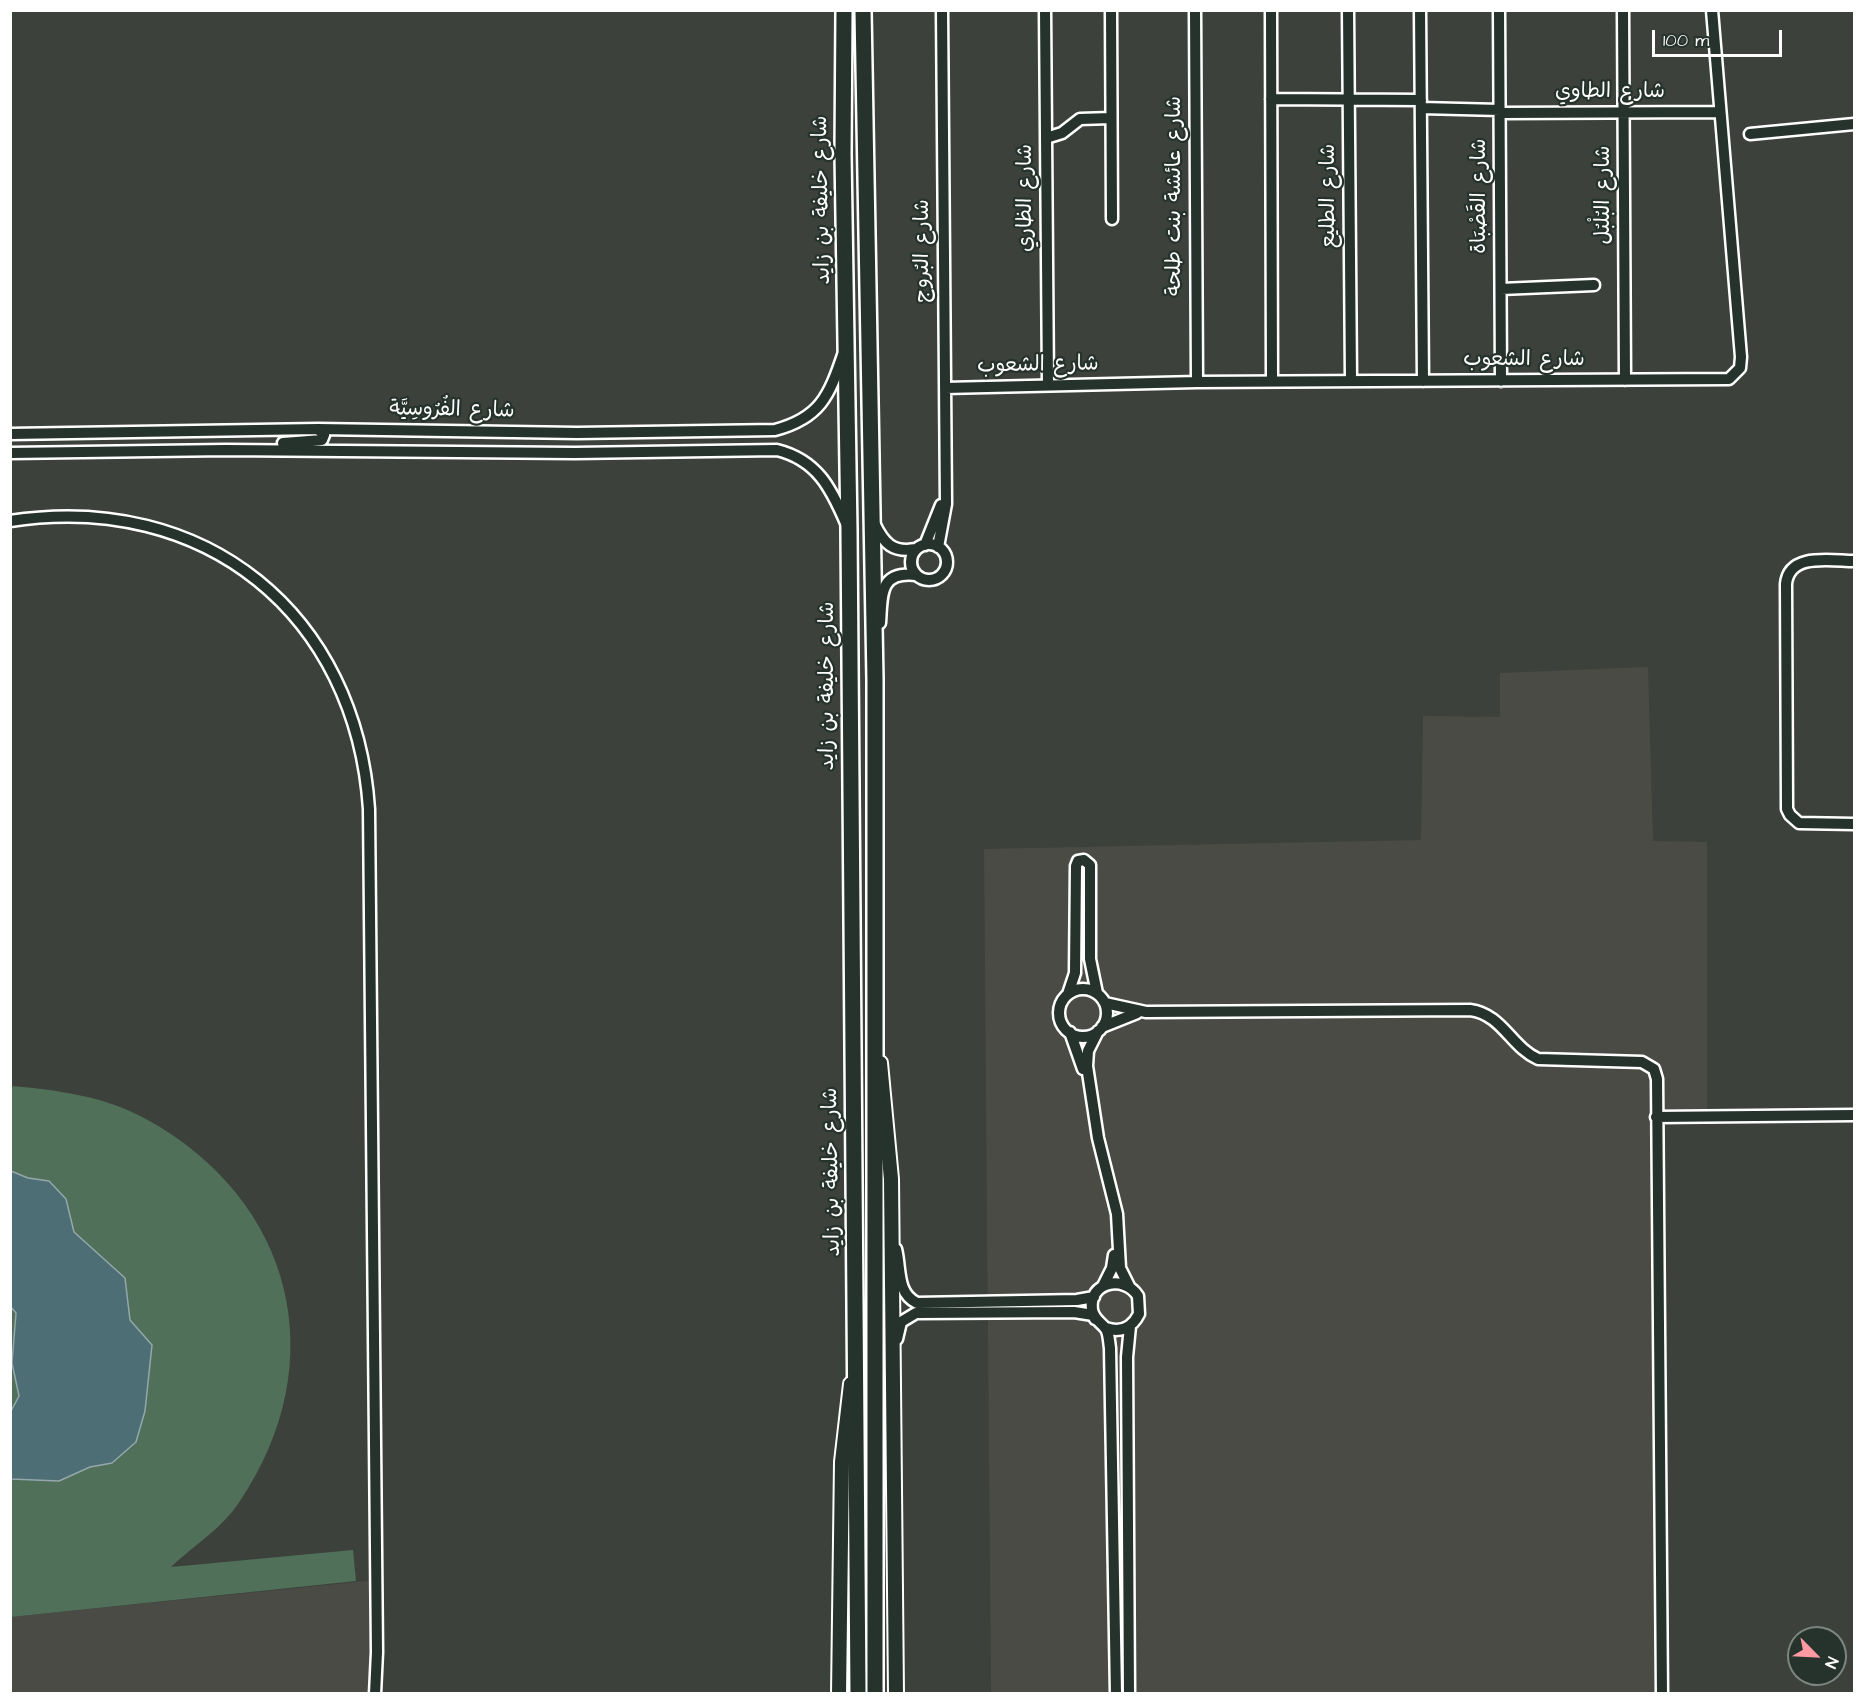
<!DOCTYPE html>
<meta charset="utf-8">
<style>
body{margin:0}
#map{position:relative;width:1865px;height:1704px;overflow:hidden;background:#3c413b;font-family:"Architects Daughter",sans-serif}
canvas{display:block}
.frame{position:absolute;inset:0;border:12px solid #fff;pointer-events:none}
.north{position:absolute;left:1787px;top:1626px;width:60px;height:60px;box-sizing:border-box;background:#26332d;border:2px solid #7d8581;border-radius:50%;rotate:114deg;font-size:16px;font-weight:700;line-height:24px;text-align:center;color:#fff}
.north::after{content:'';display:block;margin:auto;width:21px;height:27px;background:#ff9aa2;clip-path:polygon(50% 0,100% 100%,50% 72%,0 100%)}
.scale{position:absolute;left:1652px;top:30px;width:130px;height:27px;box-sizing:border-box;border:3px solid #fff;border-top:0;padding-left:8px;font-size:18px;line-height:21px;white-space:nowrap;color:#fff;-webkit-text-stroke:4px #26332d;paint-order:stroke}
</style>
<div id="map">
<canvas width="1865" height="1704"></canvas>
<div class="frame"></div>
<div class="north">N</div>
<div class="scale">100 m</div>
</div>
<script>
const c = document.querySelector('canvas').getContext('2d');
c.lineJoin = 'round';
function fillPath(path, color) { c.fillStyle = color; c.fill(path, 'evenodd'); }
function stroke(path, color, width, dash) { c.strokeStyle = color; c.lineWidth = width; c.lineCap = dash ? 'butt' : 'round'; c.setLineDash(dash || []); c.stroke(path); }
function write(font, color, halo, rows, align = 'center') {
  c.font = font + ' "Architects Daughter","Playpen Sans Arabic",sans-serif'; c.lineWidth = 4.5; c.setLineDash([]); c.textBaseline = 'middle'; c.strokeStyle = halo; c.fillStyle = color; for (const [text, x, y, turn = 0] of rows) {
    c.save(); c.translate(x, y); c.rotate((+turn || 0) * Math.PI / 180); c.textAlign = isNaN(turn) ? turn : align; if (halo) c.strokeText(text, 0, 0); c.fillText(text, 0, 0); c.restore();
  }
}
const built = new Path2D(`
 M1648,667l5,174 54,1v268l-51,1 1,582h-666l-7,-844 437,-9 2,-124 77,1v-44z
 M376,1580l-3,113h-362l-1,-76z`);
const green = new Path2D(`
 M11,1086c46,4 94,10 135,33 148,81 188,243 94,382 -18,28 -46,44 -69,66l182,-17 3,31 -345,36z`);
const water = new Path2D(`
 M11,1171l17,7 21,3 17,18 8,33 51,46 5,42 22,25 -7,66 -9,31 -24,21 -22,4 -31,14 -48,-2v-68l8,-15 -7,-33 4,-50 -6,-7z`);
const minor = new Path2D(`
 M1045,10l3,375
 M1111,10l1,209
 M1195,10l2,372
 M1271,10l1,371
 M1348,10l3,370
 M1420,10l3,371
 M1499,10l2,371
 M1623,10l2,370
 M1271,99l150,1
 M1421,108l79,2
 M1500,113l220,-1
 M1750,134l104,-10
 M1046,138l16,-5 18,-14 31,-1
 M1501,289l93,-4
 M945,388l252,-6 532,-3 11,-11 1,-11 -29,-347
 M10,434l308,-5 259,4 198,-3c45,-12 54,-34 68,-75
 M283,443l39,-3 2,-5 -6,-6
 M10,453l216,-3 349,3 202,-3c40,10 54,38 69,73
 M10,521c195,-30 346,93 359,288l8,843 -2,42
 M874,523c10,21 19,30 42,26
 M911 562a18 18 0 1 1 36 0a18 18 0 1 1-36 0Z
 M925,545l16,-40
 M938,547l8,-43 -4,-494
 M1854,561c-22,0 -65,-9 -68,23l1,225 3,6 9,8 55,1
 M880,623c2,-28 -1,-52 36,-48
 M1059 1013a24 24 0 1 1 48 0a24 24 0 1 1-48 0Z
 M1068,994l7,-21 1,-107 2,-5 6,-1 6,5v94l7,34
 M1105,1003l41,9 324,-2c32,4 41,37 68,49l104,3 12,7 3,10 5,615
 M1102,1027l35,-14
 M1098,1031l-10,20 -1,15 11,72 19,76 3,54 9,18
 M1070,1032l13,37
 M1656,1117l198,-2
 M896,1249c5,19 0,44 21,54l160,-3 17,-3
 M1103,1286l9,-18 2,-13
 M1106,1328c14,5 26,0 33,-14l-1,-18c-14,-22 -50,-14 -46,14 2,10 9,12 14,19 3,5 3,13 4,19l6,346
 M897,1339l4,-17 15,-9 158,-1 19,3 2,4
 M1129,1694l-2,-337 3,-31`);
const major = new Path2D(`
 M880,1063l11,116 5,515
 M839,1694l3,-232 9,-78`);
const highway = new Path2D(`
 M844,10l-1,144 6,377 9,1163
 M863,10l12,670v1014`);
const streetNames = [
 ["شارع الطاوي",1610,93],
 ["شارع البُلْبُل",1605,195,-90],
 ["شارع عائشة بنت طلحة",1176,196,-90],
 ["شارع الطليع",1330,196,-90],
 ["شارع القَصْبَاة",1481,196,-90],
 ["شارع الظاري",1027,198,-90],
 ["شارع خليفة بن زايد",823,200,-91],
 ["شارع البُروج",924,251,-90],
 ["شارع الشعوب",1524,361],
 ["شارع الشعوب",1038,366,-1],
 ["شارع الفُرُوسِيَّة",452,411,1],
 ["شارع خليفة بن زايد",829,686,-90],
 ["شارع خليفة بن زايد",833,1172,-91]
];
fillPath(built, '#4b4b45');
fillPath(green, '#50705a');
fillPath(water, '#4d6e74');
stroke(water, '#94a8ac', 1.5);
stroke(minor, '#fff', 15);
stroke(major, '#fff', 18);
stroke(highway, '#fff', 20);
stroke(minor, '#26332d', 10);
stroke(major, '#26332d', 14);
stroke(highway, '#26332d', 15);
write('21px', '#fff', '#26332d', streetNames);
</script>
